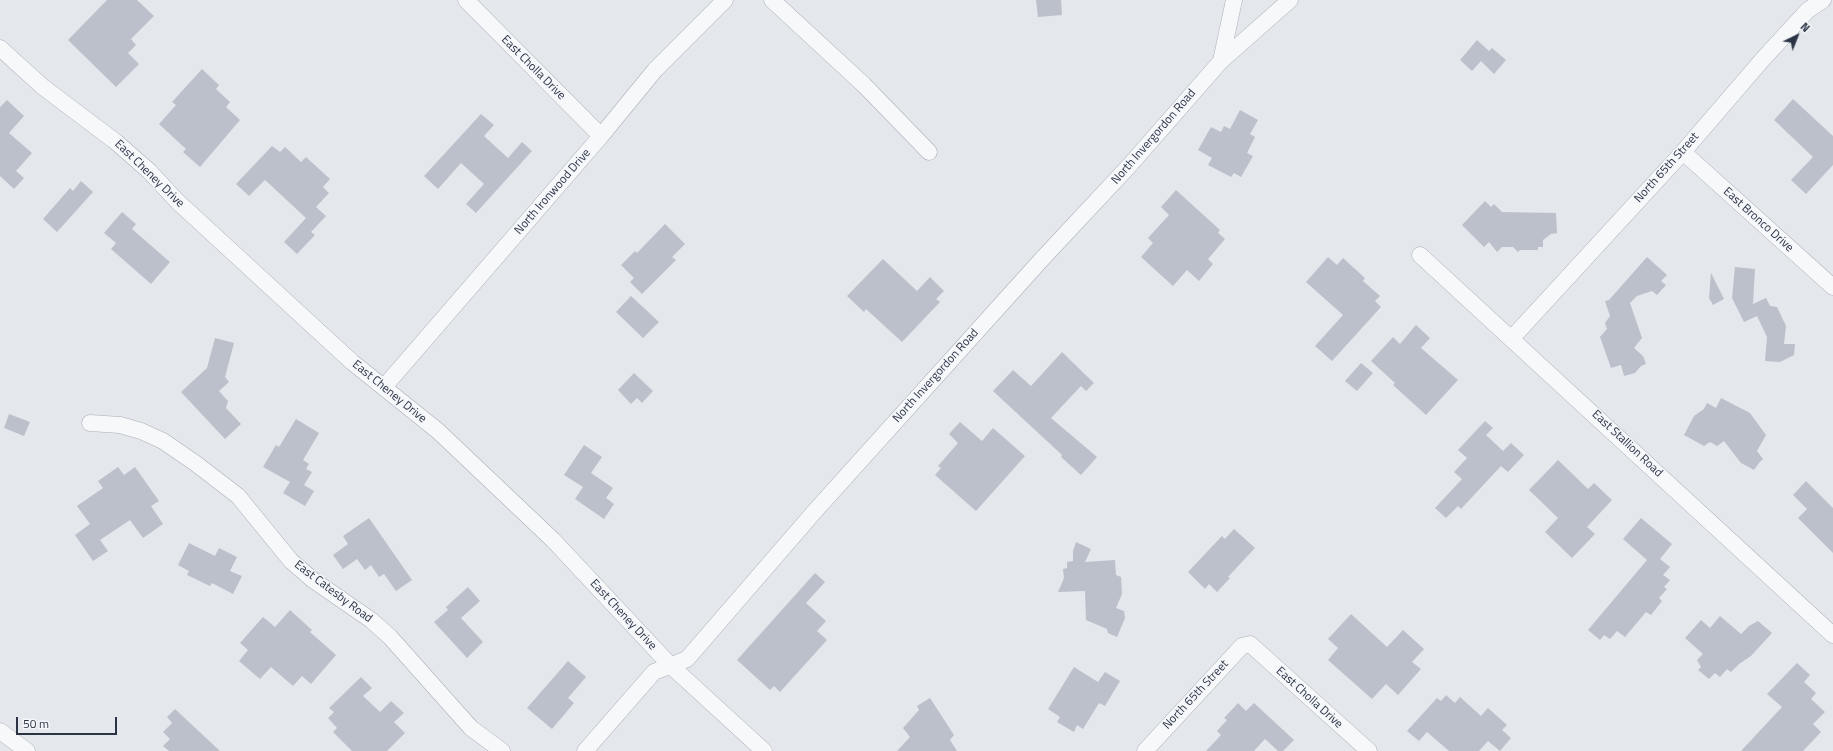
<!DOCTYPE html>
<style>
body{margin:0}
#map{position:relative;width:1833px;height:751px;overflow:hidden;background:#e4e7ec;font-family:"Titillium Web",sans-serif}
canvas{display:block}
.north{position:absolute;left:1777px;top:16px;width:40px;height:40px;-webkit-text-stroke:3px #f4f6f9;paint-order:stroke;rotate:43deg;font-size:11px;font-weight:700;line-height:16px;text-align:center;color:#2b3445}
.north::after{content:'';display:block;margin:auto;width:14px;height:18px;background:#2b3445;clip-path:polygon(50% 0,100% 100%,50% 72%,0 100%)}
.scale{position:absolute;left:16px;top:717px;width:101px;height:18px;box-sizing:border-box;border:2px solid #2b3445;border-top:0;padding-left:5px;font-size:12px;line-height:14px;white-space:nowrap;color:#2b3445;-webkit-text-stroke:3px #f4f6f9;paint-order:stroke}
</style>
<div id="map">
<canvas width="1833" height="751"></canvas>
<div class="north">N</div>
<div class="scale">50 m</div>
</div>
<script>
const c = document.querySelector('canvas').getContext('2d');
c.lineJoin = 'round';
function fillPath(path, color) { c.fillStyle = color; c.fill(path, 'evenodd'); }
function stroke(path, color, width, dash) { c.strokeStyle = color; c.lineWidth = width; c.lineCap = dash ? 'butt' : 'round'; c.setLineDash(dash || []); c.stroke(path); }
function write(font, color, halo, rows, align = 'center') {
  c.font = font + ' "Titillium Web",sans-serif'; c.lineWidth = 3; c.setLineDash([]); c.textBaseline = 'middle'; c.strokeStyle = halo; c.fillStyle = color; for (const [text, x, y, turn = 0] of rows) {
    c.save(); c.translate(x, y); c.rotate((+turn || 0) * Math.PI / 180); c.textAlign = isNaN(turn) ? turn : align; if (halo) c.strokeText(text, 0, 0); c.fillText(text, 0, 0); c.restore();
  }
}
const building = new Path2D(`
 M107,0h30l17,16 -23,23 5,6 -8,8 11,11 -23,23 -48,-47z
 M1036,0h25l1,15 -24,2z
 M1477,40l12,11 3,-3 14,12 -12,14 -13,-13 -9,10 -12,-11z
 M202,69l17,16 -3,4 14,13 -4,5 14,13 -40,47 -17,-15 3,-3 -27,-25 17,-19 -4,-3z
 M1793,99l40,37v29l-27,29 -15,-14 22,-23 -39,-37z
 M7,100l17,16 -15,17 23,20 -16,18 8,7 -10,11 -14,-13v-69z
 M1240,110l18,10 -8,14 5,3 -8,16 6,3 -12,21 -7,-4 -3,4 -23,-12 4,-7 -14,-8 13,-23 10,5 3,-6 6,3z
 M481,114l13,11 -10,11 24,22 14,-16 10,9 -56,62 -10,-9 18,-20 -23,-21 -23,26 -14,-13z
 M272,146l8,6 5,-5 16,15 5,-5 24,22 -7,8 6,6 -13,14 10,9 -15,16 4,3 -18,19 -13,-12 22,-24 -41,-38 -16,16 -13,-12z
 M81,181l12,11 -36,40 -14,-13 27,-31 3,3z
 M1176,190l44,40 -2,3 7,6 -17,20 5,5 -14,17 -12,-11 -14,16 -32,-29 12,-14 -5,-5 21,-23 -8,-8z
 M1485,201l6,6 3,-3 8,8 54,1 1,20 -6,1 -8,6v7h-5v3h-18l-2,2 -5,-5h-11l-5,5 -8,-10 -5,5 -22,-22z
 M122,212l14,12 -4,5 38,33 -19,22 -40,-35 5,-6 -12,-10z
 M665,224l20,20 -13,13 4,3 -34,34 -12,-12 4,-4 -13,-13 14,-14 2,2z
 M1328,257l9,8 6,-7 22,20 -2,3 17,15 -5,5 6,6 -49,54 -17,-15 28,-31 -37,-33z
 M1647,257l20,18 -6,6 5,4 -9,10 -5,-4 -15,5 -7,7 12,35 -8,10 9,8 3,8 -5,2 -6,7 -11,3 -3,-11 -10,3 -11,-31 7,-8 -2,-6 5,-7 -5,-15 4,-1z
 M883,259l34,32 13,-14 14,14 -8,8 4,3 -38,40 -36,-33 -2,3 -17,-16z
 M1735,267l20,2 -2,35 13,-6 4,8 7,1 9,19 -2,18h11l-1,11 -14,7 -15,-1 2,-24 -10,-21 -13,6 -12,-24z
 M1711,273l13,26 -11,6 -4,-7z
 M631,296l28,26 -16,16 -27,-26z
 M1416,325l14,13 -9,10 37,32 -32,35 -33,-30 2,-2 -24,-22 22,-24 7,7z
 M215,338l19,5 -9,34 4,5 -10,9 9,10 -2,7 15,16 -16,15 -44,-47 26,-24z
 M1062,352l32,31 -8,8 -5,-5 -30,32 46,39 -16,18 -20,-18 1,-2 -69,-64 20,-21 18,16z
 M1361,363l12,10 -16,18 -12,-10z
 M634,373l19,18 -11,12 -5,-5 -6,6 -13,-14z
 M1721,398l29,15 16,22 -9,16 6,8 -4,4 -5,7 -13,-7 -17,-22 -7,5 -7,-4 -6,4 -20,-11 10,-19 10,-7 3,-6 9,5z
 M9,414l21,8 -6,14 -20,-8z
 M296,419l23,14 -16,27 6,4 -3,5 6,3 -8,13 10,6 -9,15 -22,-13 7,-11 -27,-15 13,-22 3,2z
 M1485,421l8,7 -7,7 17,16 8,-8 13,12 -16,17 -7,-6 -40,43 -3,-3 -12,12 -11,-10 27,-29 -8,-7 13,-14 -9,-8z
 M960,422l22,19 11,-13 32,28 -49,55 -41,-36 6,-7 -3,-2 20,-23 -9,-9z
 M584,445l18,12 -11,16 22,15 -7,10 8,6 -10,15 -29,-20 8,-12 -19,-12z
 M1558,460l30,29 6,-6 18,17 -25,27 8,7 -23,24 -27,-26 13,-14 -29,-28z
 M118,467l6,8 11,-8 24,34 -8,5 12,18 -20,14 -13,-18 -30,20 8,11 -15,10 -18,-26 15,-11 -13,-18 26,-18 -5,-7z
 M1806,481l27,27v45l-35,-35 9,-9 -14,-14z
 M369,518l43,62 -16,11 -12,-17 -5,3 -8,-12 -6,5 -8,-11 -14,10 -10,-14 15,-11 -5,-8z
 M1641,518l31,26 -12,15 10,8 -7,8 7,5 -6,7 3,2 -8,9 3,3 -11,14 -5,-3 -21,25 -8,-6 -7,8 -6,-4 -4,5 -12,-10 59,-70 -24,-21z
 M1234,529l21,19 -27,29 2,1 -13,14 -8,-8 -4,5 -17,-17 34,-36 3,3z
 M1076,542l15,7 -6,13 30,-2 1,15 5,2 1,17 -6,14 8,3 1,7 -8,19 -9,-4 -1,-4 -21,-9 -1,-29 -27,1 6,-14 -1,-9 4,-1v-6l6,-1v-10z
 M189,543l26,13 4,-8 18,9 -7,14 12,5 -9,18 -21,-11 -2,3 -23,-11 2,-4 -11,-6z
 M815,573l10,9 -19,21 20,18 -9,10 10,9 -47,52 -6,-6 -4,4 -33,-30z
 M468,587l12,14 -19,17 22,24 -16,16 -33,-36 14,-12 -2,-3z
 M290,610l22,20 -2,2 26,23 -25,29 -9,-8 -9,10 -22,-19 -11,12 -21,-18 9,-11 -8,-7 23,-26 12,10z
 M1351,614l36,33 16,-17 21,19 -12,13 9,7 -23,26 -12,-11 -14,15 -44,-39 10,-12 -10,-9z
 M1720,616l21,18 8,-8 9,-5 14,12 -21,23 -12,8 -8,8 -4,-3 -7,8 -5,-4 -6,6 -11,-9 3,-3 -4,-7 6,-6 -18,-16 16,-18 9,8z
 M568,661l18,16 -18,21 6,5 -22,26 -25,-21z
 M1797,663l13,12 -6,7 12,11 -5,6 14,13 -12,12 8,8 -18,19h-62l41,-44 -15,-13z
 M1074,667l24,15 7,-10 15,9 -15,25 -6,-3 -16,26 -6,-4 -3,7 -17,-10 3,-5 -12,-8z
 M361,677l11,11 -9,8 17,16 11,-11 13,12 -10,9 11,11 -18,18h-35l-19,-19 4,-4 -9,-10 6,-6 -5,-4z
 M1446,695l9,8 5,-6 21,19 7,-8 19,17 -5,5 9,8 -11,13 -12,-10 -9,10h-30l-22,-19 -8,9 -12,-10 30,-33 4,3z
 M930,698l24,37 -4,5 7,11h-60l13,-14 -7,-9 16,-18 -2,-4z
 M1238,703l8,8 8,-8 40,37 -11,11h-5l-13,-12 -11,12h-48l15,-16 -4,-4 10,-11 -3,-2z
 M175,709l45,42h-51l-6,-5 7,-7 -7,-7 9,-9 -5,-6z`);
const minor = new Path2D(`
 M466,0l135,136
 M772,0l92,85 65,67
 M0,48l43,39 73,55 33,29 29,31 174,160 86,69 115,109 117,125 94,86
 M1221,61l13,-61
 M1683,152l150,135
 M1420,255l413,380
 M1512,338l171,-186 80,-93 45,-49 15,-10
 M384,387l217,-251 54,-66 70,-70
 M90,423l30,2 21,6 22,10 32,22 43,33 53,65 22,19 58,40 19,17 81,91 31,23
 M0,731l27,20
 M585,751l69,-79 33,-13 128,-148 227,-252 87,-93 92,-105 69,-61
 M1145,751l97,-105 8,-2 119,107`);
const streetNames = [
 ["East Cholla Drive",533,68,45],
 ["North Invergordon Road",1154,137,-49],
 ["North 65th Street",1667,168,-48],
 ["East Cheney Drive",149,174,44],
 ["North Ironwood Drive",553,192,-49],
 ["East Bronco Drive",1758,220,42],
 ["North Invergordon Road",936,376,-48],
 ["East Cheney Drive",389,392,39],
 ["East Stallion Road",1627,444,43],
 ["East Catesby Road",333,592,37],
 ["East Cheney Drive",623,615,47],
 ["North 65th Street",1196,695,-47],
 ["East Cholla Drive",1309,698,42]
];
fillPath(building, '#bbc0ca');
stroke(minor, '#a9aeb7', 17);
stroke(minor, '#f7f8fa', 16);
write('12px', '#2b3445', '#f4f6f9', streetNames);
</script>
